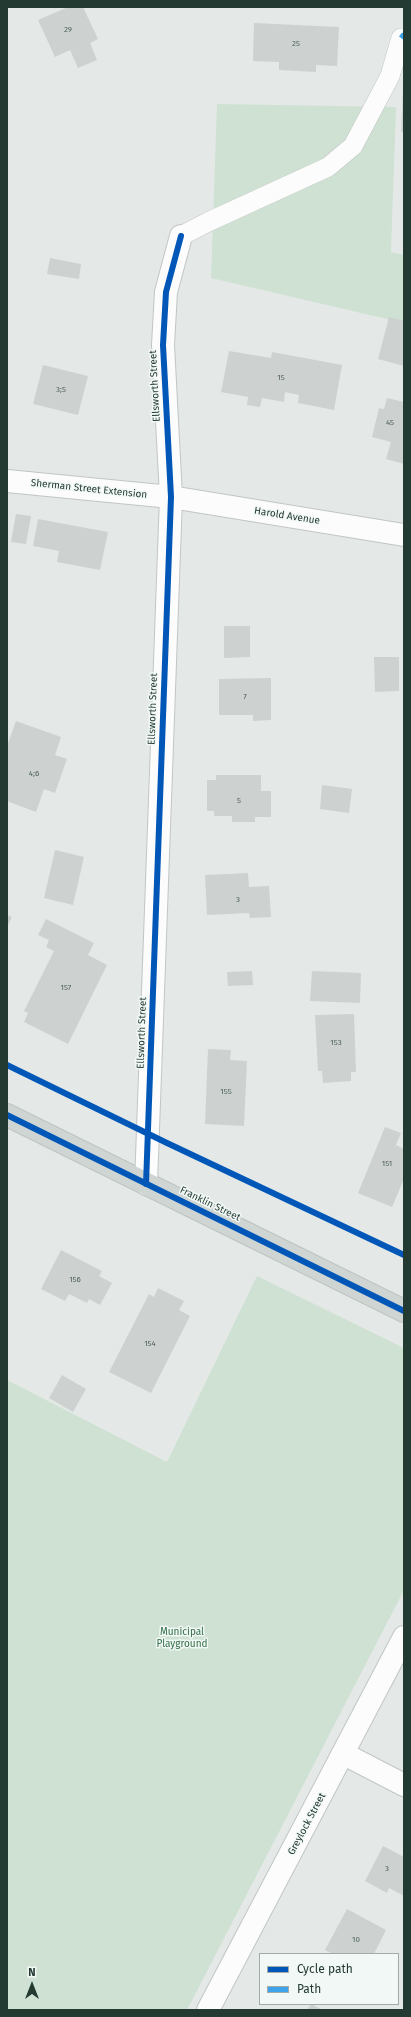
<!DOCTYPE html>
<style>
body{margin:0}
#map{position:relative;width:411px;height:2017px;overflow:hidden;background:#e4e9e7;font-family:"Fira Sans",sans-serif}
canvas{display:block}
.frame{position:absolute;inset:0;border:8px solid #233a33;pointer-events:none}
.legend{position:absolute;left:259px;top:1953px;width:140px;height:52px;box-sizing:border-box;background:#f2f8f5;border:1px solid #9faca7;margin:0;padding:5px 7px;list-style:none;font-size:12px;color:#233a33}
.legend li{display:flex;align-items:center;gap:8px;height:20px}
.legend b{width:20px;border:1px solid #9faca7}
.north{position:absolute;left:12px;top:1965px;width:40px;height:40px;-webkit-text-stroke:3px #f2f8f5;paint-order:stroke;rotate:0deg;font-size:11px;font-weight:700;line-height:16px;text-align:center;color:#233a33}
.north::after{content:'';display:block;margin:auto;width:14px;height:18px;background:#233a33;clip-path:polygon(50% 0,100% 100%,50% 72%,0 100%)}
</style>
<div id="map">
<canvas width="411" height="2017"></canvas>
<div class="frame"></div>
<ul class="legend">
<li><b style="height:5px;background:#0057b8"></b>Cycle path</li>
<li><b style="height:5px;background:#3ea3eb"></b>Path</li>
</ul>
<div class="north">N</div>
</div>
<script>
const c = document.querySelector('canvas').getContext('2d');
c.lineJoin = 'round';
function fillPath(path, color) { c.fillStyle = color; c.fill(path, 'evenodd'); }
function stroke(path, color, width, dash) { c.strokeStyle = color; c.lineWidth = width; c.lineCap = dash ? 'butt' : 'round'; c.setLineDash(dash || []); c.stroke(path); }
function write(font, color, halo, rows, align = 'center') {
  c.font = font + ' "Fira Sans",sans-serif'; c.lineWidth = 3; c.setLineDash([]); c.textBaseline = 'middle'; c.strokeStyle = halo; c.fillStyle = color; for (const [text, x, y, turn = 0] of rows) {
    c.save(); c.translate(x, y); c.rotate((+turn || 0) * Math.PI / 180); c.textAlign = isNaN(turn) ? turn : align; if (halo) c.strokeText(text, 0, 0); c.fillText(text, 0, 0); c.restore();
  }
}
const green = new Path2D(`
 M217,104l179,3 -5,145 13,3v68l-193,-45z
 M257,1276l147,72v242l-217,420h-180v-630l160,82z`);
const building = new Path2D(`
 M68,7h15l15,32 -8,4 7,17 -19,8 -8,-18 -15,7 -17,-37z
 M254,23l85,4 -2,39 -21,-1v7l-37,-2v-8l-26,-1z
 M403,89h1v43h-3z
 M50,258l31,6 -2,15 -32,-5z
 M389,317l15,4v45l-26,-7z
 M229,351l42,7 1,-6 70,13 -8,45 -36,-7 1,-8 -14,-3 -1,10 -22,-4 -2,9 -13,-2 1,-8 -27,-5z
 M43,365l45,11 -10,39 -45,-11z
 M387,398l17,4v62l-18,-5 5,-17 -19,-5 7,-29 5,1z
 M16,514l15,2 -5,28 -15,-2z
 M38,519l70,13 -8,38 -43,-8 2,-11 -26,-5z
 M224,626h26v31l-26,1z
 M374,657h25v34l-24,1z
 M271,678v42l-18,1v-6h-34v-36z
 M16,721l45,16 -6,18 12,4 -12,34 -11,-4 -8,23 -29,-11v-55z
 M216,775h45v16h10v26h-16v5h-23v-6h-18v-5h-7v-31h9z
 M322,785l30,4 -3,24 -29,-4z
 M55,850l29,7 -11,48 -29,-7z
 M248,873l1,14 20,-1 2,31 -21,1 -1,-5 -42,2 -2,-40z
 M7,915l5,2 -5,10z
 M46,919l48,24 -6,12 19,10 -39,79 -44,-22 4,-9 -4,-2 30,-60 -8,-4 3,-7 -11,-5z
 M252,971l1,14 -25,1 -1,-14z
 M312,971l49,2 -1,30 -50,-2z
 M354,1014l2,58h-5v9l-28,2 -1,-12h-4l-3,-56z
 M208,1049l23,1 -1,10 17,1 -3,65 -39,-2z
 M385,1127l16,6 -5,12 8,4v30l-12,28 -34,-14z
 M61,1250l41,21 -3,5 13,7 -12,22 -11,-6 -2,4 -18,-9 -4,7 -24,-12z
 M158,1288l26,13 -5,9 11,6 -39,77 -42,-21 40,-78 5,3z
 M62,1375l24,14 -13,23 -24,-14z
 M383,1846l21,11v39l-15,-8 -2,5 -22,-12z
 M347,1909l39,21 -12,24h-41l-8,-4z
 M311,2004l12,6h-16z`);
const service = new Path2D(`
 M181,236l27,-14 120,-55 25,-21 37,-70 11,-38`);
const minor = new Path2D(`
 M7,481l164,16 233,38
 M146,1184l25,-687 -8,-152 3,-53 15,-56
 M344,1754l60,31
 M208,2010l196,-373`);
const primary = new Path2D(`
 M7,1115l397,196`);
const quiet = new Path2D(`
 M401,38l3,-4`);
const cycleway = new Path2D(`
 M7,1065l160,78 237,112
 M7,1115l397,196
 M146,1184l25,-687 -8,-152 3,-53 15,-56`);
const numberNames = [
 ["29",68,30],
 ["25",296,44],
 ["15",281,378],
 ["3;5",61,390],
 ["45",390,423],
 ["7",245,697],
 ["4;6",34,774],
 ["5",239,801],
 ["3",238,900],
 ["157",66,988],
 ["153",336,1043],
 ["155",226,1092],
 ["151",387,1164],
 ["156",75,1280],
 ["154",150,1344],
 ["3",387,1869],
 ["10",356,1940]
];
const streetNames = [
 ["Ellsworth Street",155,386,-93],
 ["Sherman Street Extension",89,489,6],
 ["Harold Avenue",287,516,9],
 ["Ellsworth Street",153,709,-88],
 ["Ellsworth Street",142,1033,-88],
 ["Franklin Street",210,1204,26],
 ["Greylock Street",307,1824,-62]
];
const parkNames = [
 ["Municipal",182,1632],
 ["Playground",182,1644]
];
fillPath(green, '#cfe1d3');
fillPath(building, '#cdd2d0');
stroke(service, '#c1c6c4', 20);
stroke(minor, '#c1c6c4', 24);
stroke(primary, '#bdc4c2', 24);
stroke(service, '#fbfcfb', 19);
stroke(minor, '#fbfcfb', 22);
stroke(primary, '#ced5d3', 22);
stroke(quiet, '#3ea3eb', 5, [10, 5]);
stroke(cycleway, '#0057b8', 6);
write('8px', '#4e615b', null, numberNames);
write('10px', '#233a33', '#f2f8f5', streetNames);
write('10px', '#316e46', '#f2f8f5', parkNames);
</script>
